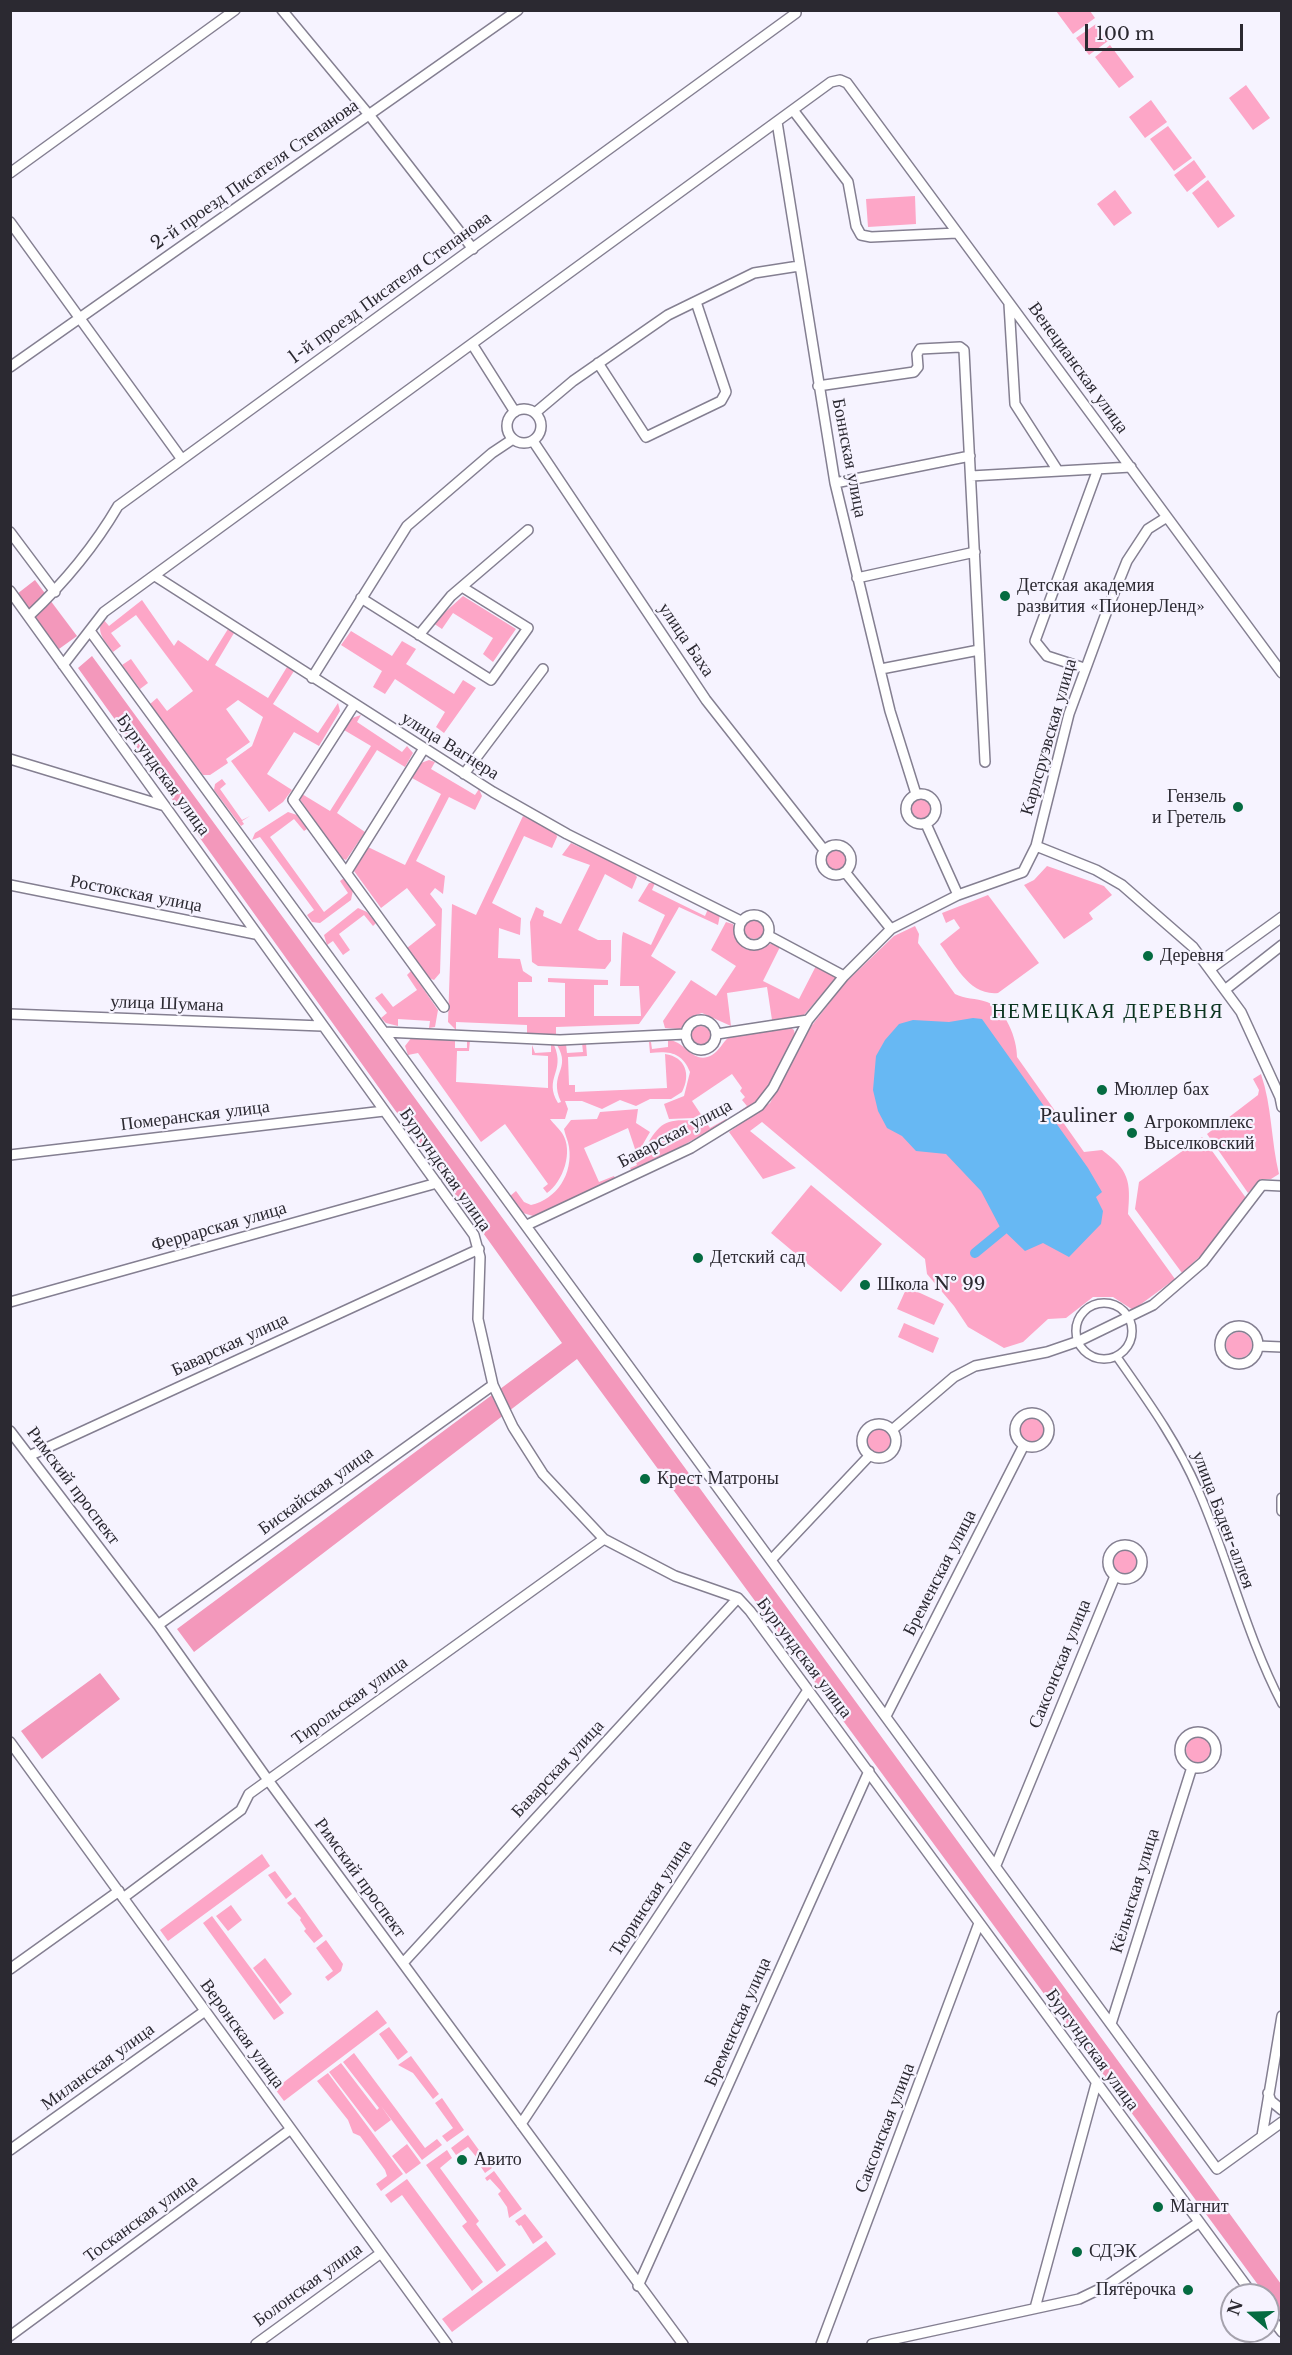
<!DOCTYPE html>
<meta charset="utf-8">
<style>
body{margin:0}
#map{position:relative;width:1292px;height:2355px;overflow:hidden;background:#f6f3ff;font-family:"Libre Baskerville",serif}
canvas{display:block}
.frame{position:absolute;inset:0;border:12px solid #2b2931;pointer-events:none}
.north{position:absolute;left:1220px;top:2283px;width:60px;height:60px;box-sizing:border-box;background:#f6f3ff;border:2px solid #a5a2ad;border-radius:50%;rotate:290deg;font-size:16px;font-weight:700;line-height:24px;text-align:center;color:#2b2931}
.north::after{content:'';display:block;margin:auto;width:21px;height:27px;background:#056b41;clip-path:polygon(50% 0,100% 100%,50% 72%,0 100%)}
.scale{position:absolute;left:1085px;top:24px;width:158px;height:27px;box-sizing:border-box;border:3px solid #2b2931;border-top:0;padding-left:8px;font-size:18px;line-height:21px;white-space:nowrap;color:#2b2931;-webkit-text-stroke:4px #f6f3ff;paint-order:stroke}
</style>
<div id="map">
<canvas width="1292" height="2355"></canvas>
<div class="frame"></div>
<div class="north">N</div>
<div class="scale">100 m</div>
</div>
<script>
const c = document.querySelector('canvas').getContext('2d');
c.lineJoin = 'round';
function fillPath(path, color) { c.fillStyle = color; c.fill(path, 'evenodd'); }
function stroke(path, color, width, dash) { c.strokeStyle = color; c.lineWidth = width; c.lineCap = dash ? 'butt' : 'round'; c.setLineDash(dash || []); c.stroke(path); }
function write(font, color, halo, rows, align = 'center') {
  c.font = font + ' "Libre Baskerville",serif'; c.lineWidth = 4.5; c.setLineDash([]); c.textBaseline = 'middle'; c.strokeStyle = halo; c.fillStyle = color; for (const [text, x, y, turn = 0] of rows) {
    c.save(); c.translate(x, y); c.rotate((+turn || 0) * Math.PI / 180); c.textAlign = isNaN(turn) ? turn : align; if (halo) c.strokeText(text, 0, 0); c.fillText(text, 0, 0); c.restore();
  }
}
const green = new Path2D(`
 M1056,11h34l5,7 -22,16z
 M1096,24l12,17 -19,14 -13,-17z
 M1110,45l24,32 -15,11 -24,-31z
 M1246,85l24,33 -17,12 -24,-32z
 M1151,100l16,22 -22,16 -16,-21z
 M1168,126l24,32 -18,13 -24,-32z
 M1194,160l12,17 -19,15 -13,-17z
 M1208,180l27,36 -17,12 -26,-35z
 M1115,190l17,23 -18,13 -17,-22z
 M915,196l1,28 -48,3 -2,-28z
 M463,596l53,33 -23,33 -10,-8 10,-16 -40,-25 -11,16 -9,-6z
 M142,600l32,46 4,-6 30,21 20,-32 6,4 -19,32 53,33 19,-31 7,4 -21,33 45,29 20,-30 2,8 -21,35 -25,-14 -27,42 25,16 -9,12 -14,10 -38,-51 21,-15 11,-29 -25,-17 -12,9 24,33 -24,17 2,4 -18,12h-7l-53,-71 7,-6 10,13 26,-20 -57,-76 -25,18 10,13 -8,6c-8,-11 -18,-20 -10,-33l6,7z
 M351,631l41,25 10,-15 14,8 -10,15 48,30 9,-14 13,8 -32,45 -8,-6 9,-15 -50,-33 -10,15 -12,-7 9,-16 -41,-26z
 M131,659l17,24 -8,6 -18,-24z
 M361,715l-4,7 45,30 5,-6 6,7 -8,14 -28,-17 -40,63 28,19 -19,28 -5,-2 -42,-60 3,-4 28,17 41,-65 -27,-16 8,-12z
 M429,760l6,2 -4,7 44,26 4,-6 3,7 -7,14 -26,-13 -33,64 29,15 -2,18 -8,-6 -5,6 12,15 -2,64 -6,7 -5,-2 -22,-30 29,-23 -29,-37 -26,20 -27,-37 14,-24 37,18 36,-71 -29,-16 9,-15z
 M222,779l4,5 -6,5 22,31 8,-4 -8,5 2,3 -3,2 -27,-36 1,-6z
 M911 809a10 10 0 1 1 20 0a10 10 0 1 1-20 0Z
 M288,812l9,3 10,14 -3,2 -10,-12 -24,18 54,75 24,-19 -8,-12 4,-3 9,12 -2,10 -31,23 -8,-1 -5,-7 7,-5 -54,-73 -8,3 3,-7z
 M523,816l33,16 1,5 -5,11 -28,-12 -32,67 29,15 -1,17 -21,-7 -1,30 22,1 3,12 9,6v5h-14v35h47v-34l-17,-1v-4l60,2v5h-14v31h47l-2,-30h-19l2,-49 1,-5 28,13 14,-30 -27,-14 11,-18h6l-3,7 53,26 3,-7 12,6 -2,10 -39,-18 -28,49 25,16 -37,52 -83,3v7h-29v-9l-71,-3v8l-8,-8 4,-118 24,11z
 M571,843l62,29 4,5 -5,12 -27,-15 -27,56 20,10h13v21l-6,8 -67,-3 -6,-4 -2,-40 6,-15 8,4 -1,5 18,8 29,-59 -28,-10z
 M826 860a10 10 0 1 1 20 0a10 10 0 1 1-20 0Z
 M1047,866l57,20 8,9 -23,18 4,6 -29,20 -40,-54 10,-5z
 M988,895l51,68 -41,30c-29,3 -43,-29 -58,-49l20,-16 -6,-9 -8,4 -4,-10z
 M358,908l9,4 9,11 -3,3 -9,-11 -25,19 11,16 -7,5 -10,-14 -6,4 -3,-10z
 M744 929a10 10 0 1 1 20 0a10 10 0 1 1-20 0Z
 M726,922l7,2c9,30 12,30 40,19l8,2 -18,36 36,18 18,-35 18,12v3l-31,36 -32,5 -5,-33 -40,6 4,33 -29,-13 -9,3 -13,13 -15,-1 -2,-7 28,-41 25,16 20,-30 -25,-16z
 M915,926l4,8 -1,9 37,51c9,5 21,4 32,8 19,7 30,37 30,55l67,95 18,-2c27,20 29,31 26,64l47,65 -42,31 -20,-13h-20l-27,21 -18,1 -25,23 -19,6 -36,-21 -14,-21 -27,-32 -2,-15 -163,-137 -12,9 46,37 -33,11 -34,-47 41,-29 36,-70 38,-49 50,-48z
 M411,971l27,39 -3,17 -6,1 1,-7 -32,-2v7l-12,-3 -5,-5 6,-5 -12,-15 7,-5 11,14 24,-17 -10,-15z
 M691 1036a10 10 0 1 1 20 0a10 10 0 1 1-20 0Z
 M790,1027l4,3 1,5c-17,33 -21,56 -54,78l-1,-2 7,-5 -5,-6 3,-3 -5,-6 2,-3 -10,-14 -40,27 18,27 16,-9 1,2 -94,52 -3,-5 7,-3 -2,-5 3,-2 -10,-30 -44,20 15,34 15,-6 2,4 -83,36 -10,-3 -13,-17 6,-5 8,11 7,3c26,-6 42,-31 38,-58 -1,-7 -4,-12 -5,-18l7,-9 26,-1 3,-7 38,-3 -2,14 14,9 -11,19 2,4c19,-34 23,-38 63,-33l-10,-4 -25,1 -5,-15 20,-8 6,-24c-8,-20 -21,-21 -40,-19l-1,-11h2l1,7 16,-2v-7c17,0 25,26 44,15 7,-4 11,-13 17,-18z
 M412,1037l43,3v8h12v-8h3l-1,11h-12l-1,31 92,6v-32l-16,-1v-10l3,8 16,-1v-7h3c12,27 -11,33 4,58l3,-1c-13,-29 11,-32 -4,-57l9,-1 1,9 16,-1 -1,-9h4l1,13 -19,1 1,28h6v7l92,-4 -2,-34c21,3 26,21 17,38l-11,7h-21l-14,7 -16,-6 -18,9 -20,-8h-17l3,8 -3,10h-15c4,5 10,11 12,14 12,18 1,49 -15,60l-4,-5 5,-4 -43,-60 -24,18 -63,-89 -10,2 -3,-9z
 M1261,1074c11,32 10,67 18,100l-8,5h-10l-13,14 -41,-59 51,-39 1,-5 -6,-11z
 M1202,1137l44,61 -38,51 -26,24 -47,-64 4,-27z
 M811,1185l71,59 -41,48 -70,-59z
 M907,1287l37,17 -10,21 -37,-16z
 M904,1323l35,15 -6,15 -35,-16z
 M1226 1345a13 13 0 1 1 26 0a13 13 0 1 1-26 0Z
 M1018 1431a13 13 0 1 1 26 0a13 13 0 1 1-26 0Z
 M867 1441a12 12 0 1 1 24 0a12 12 0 1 1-24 0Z
 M1113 1562a13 13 0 1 1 26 0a13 13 0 1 1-26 0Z
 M1186 1750a13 13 0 1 1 26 0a13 13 0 1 1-26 0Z
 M262,1854l8,12 -102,75 -8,-11z
 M275,1871l17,23 -6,5 -18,-24z
 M295,1897l28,39 -9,7 -10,-12 2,-2 -6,-9 1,-2 -14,-15z
 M231,1905l11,15 -14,11 -12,-15z
 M212,1916l72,97 -10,7 -71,-97z
 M326,1940l17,24 -2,7 -13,10 -3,-4 8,-6 -17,-23z
 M265,1958l27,36 -12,10 -27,-36z
 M377,2010l10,13 -103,78 -9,-12z
 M389,2027l19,25 -10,8 -19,-26z
 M354,2053l71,95 12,-9 5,6 -20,15 -41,-54 10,14 -16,12 -46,-60 12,-9 36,47 2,-2 -36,-46z
 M411,2056l28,38 -6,5 -20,-26 -15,-8z
 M328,2073l75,101 -22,17 -5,-7 11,-8 -2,-6 -25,-34 -7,-3 -5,-13 -31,-39z
 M442,2098l22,32 -17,12 -5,-6 11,-8 -18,-25z
 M468,2135l24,33 -7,5 -4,-6 2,-2 -15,-18 -12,8 -5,-7z
 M407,2144l14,19 -15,11 -14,-18z
 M447,2150l5,8 -12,10 39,53 -3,3 30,41 -9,7 -35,-46 5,-4 -41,-57z
 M494,2171l28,38 -13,9 -2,-11 -9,-13 3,-3 -11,-12 -3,2 -2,-3z
 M407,2179l76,103 -11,9 -70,-96 -11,8 -6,-8z
 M525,2214l18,23 -10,7 -12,-19 -2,1 -4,-5z
 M546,2241l10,13 -104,78 -10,-13z`);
const forest = new Path2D(`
 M35,580l42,56 -18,13 -42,-55z
 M92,656l1189,1628v32l-704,-957 -383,293 -17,-23 385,-286 -484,-675z
 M100,1673l20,26 -78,60 -21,-28z`);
const water = new Path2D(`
 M973,1018l9,1 106,149 14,24 -6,5 7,14 -2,13 -32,33 -26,-14 -18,8 -25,-24 -19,-36 -35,-37 -30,-3 -14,-15 -15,-8 -9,-17 -5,-21 3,-34 9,-16 14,-16 14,-4 36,2z`);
const canal = new Path2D(`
 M975,1253l28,-23`);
const pedestrian = new Path2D(`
 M1076 1331a28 28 0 1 1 56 0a28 28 0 1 1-56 0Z
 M1117,1357c30,43 60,84 81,133 31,70 48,145 84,214`);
const minor = new Path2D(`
 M282,10l88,106 103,133
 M793,110l55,72 8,44 5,9 10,2 86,-4
 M777,122l58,361 55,228 26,83
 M10,173l225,-163
 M10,222l171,236
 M1009,304l6,100 43,67
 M472,344l43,68
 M598,363l48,74 75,-36 5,-9 -30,-90
 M10,367l508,-357
 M818,386l96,-14 4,-5 -1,-13 3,-5 40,-2 4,3 21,412
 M507 426a17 17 0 1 1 34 0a17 17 0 1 1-34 0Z
 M535,413l38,-32 95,-66 86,-42 45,-7
 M533,441l173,259 118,150
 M971,476l160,-9
 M835,483l135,-27
 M10,532l45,60
 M155,576l338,216 74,42 174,87
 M857,578l118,-26
 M10,591l464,644 6,22 -2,62 15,66 20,42 30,47 61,65 71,37 63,22 12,13 503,684
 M361,598l130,82 37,-52 -66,-41
 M29,616c35,-33 65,-69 89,-110l678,-493
 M90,631l1127,1538 65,-47
 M419,635l32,-39 77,-66
 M63,665l41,-53 727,-530 9,-2 7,3 435,590
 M1084,668l-37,-12 -12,-15 63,-172
 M881,669l98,-19
 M312,678l95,-152 85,-73 21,-14
 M354,705l-61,95 151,207
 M10,759l155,47
 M464,774l79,-105
 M906 809a15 15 0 1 1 30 0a15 15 0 1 1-30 0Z
 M926,824l32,71
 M821 860a15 15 0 1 1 30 0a15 15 0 1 1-30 0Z
 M1036,846l33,-132 39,-106 19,-47 21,-32 19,-12
 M845,872l46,57
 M346,873l77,-123
 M10,885l245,49
 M739 930a15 15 0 1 1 30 0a15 15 0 1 1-30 0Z
 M769,936l75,40
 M1210,969l72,-52
 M1226,989l56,-44
 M10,1014l312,12
 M686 1035a15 15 0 1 1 30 0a15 15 0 1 1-30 0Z
 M384,1032l176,8 126,-6
 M717,1034l91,-14
 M10,1155l374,-44
 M527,1225l164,-77 68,-42 14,-18 35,-68 36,-44 47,-47 67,-34 65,-23 13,-26 60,24 26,15 71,62 48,65 39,85 2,10
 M10,1302l427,-119
 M1220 1345a19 19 0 1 1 38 0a19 19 0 1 1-38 0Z
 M1258,1346l24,1
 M1015 1430a17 17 0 1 1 34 0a17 17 0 1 1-34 0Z
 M862 1441a17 17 0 1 1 34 0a17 17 0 1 1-34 0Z
 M892,1430l62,-53 21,-11 72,-14 32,-11 74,-36 50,-43 59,-77 20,1
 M10,1431l148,194 110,155 415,564
 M29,1456l450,-207
 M1282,1498v13
 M1108 1562a17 17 0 1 1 34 0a17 17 0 1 1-34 0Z
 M771,1560l99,-105
 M158,1625l335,-240
 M886,1716l138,-271
 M1180 1750a18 18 0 1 1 36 0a18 18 0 1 1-36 0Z
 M10,1742l437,602
 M996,1865l119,-289
 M123,1898l118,-88 8,-16 355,-255
 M403,1963l335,-365
 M10,1969l109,-78
 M1111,2024l81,-257
 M1268,2093l3,8 11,9
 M521,2124l287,-434
 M1262,2136l20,-120
 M10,2150l195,-139
 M638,2286l231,-515
 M1035,2308l61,-224
 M1268,2314l14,18
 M10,2336l281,-207
 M256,2344l125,-91
 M821,2344l158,-421
 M872,2344l207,-45 29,-14 90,-62`);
const markers = [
 [1005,596,6,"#056b41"],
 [1238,807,6,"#056b41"],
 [1148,956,6,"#056b41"],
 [1102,1090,6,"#056b41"],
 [1129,1117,6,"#056b41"],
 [1132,1133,6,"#056b41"],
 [698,1258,6,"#056b41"],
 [865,1285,6,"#056b41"],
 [645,1479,6,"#056b41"],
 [462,2160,6,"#056b41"],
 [1158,2207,6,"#056b41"],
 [1077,2252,6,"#056b41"],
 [1188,2290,6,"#056b41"]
];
const streetNames = [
 ["2-й проезд Писателя Степанова",255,175,-35],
 ["1-й проезд Писателя Степанова",390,288,-36],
 ["Венецианская улица",1078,368,54],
 ["Боннская улица",849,458,79],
 ["улица Баха",686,640,56],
 ["Карлсруэвская улица",1049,737,-74],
 ["улица Вагнера",450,746,32],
 ["Бургундская улица",163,775,54],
 ["Ростокская улица",136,894,11],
 ["улица Шумана",167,1004,2],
 ["Померанская улица",195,1116,-7],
 ["Баварская улица",675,1134,-28],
 ["Бургундская улица",445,1170,55],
 ["Феррарская улица",219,1227,-16],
 ["Баварская улица",230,1345,-25],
 ["Римский проспект",73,1486,53],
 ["Бискайская улица",316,1491,-36],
 ["улица Баден-аллея",1223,1520,69],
 ["Бременская улица",940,1573,-63],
 ["Бургундская улица",804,1658,53],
 ["Саксонская улица",1060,1664,-68],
 ["Тирольская улица",350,1701,-36],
 ["Баварская улица",558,1769,-47],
 ["Римский проспект",360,1878,54],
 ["Кёльнская улица",1135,1891,-73],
 ["Тюринская улица",651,1898,-57],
 ["Бременская улица",738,2022,-66],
 ["Веронская улица",242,2034,54],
 ["Бургундская улица",1092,2050,54],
 ["Миланская улица",98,2067,-36],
 ["Саксонская улица",885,2128,-69],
 ["Тосканская улица",141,2219,-36],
 ["Болонская улица",308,2285,-36]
];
const poiNames = [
 ["Детская академия",1017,586],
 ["развития «ПионерЛенд»",1017,607],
 ["Гензель",1226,797,"right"],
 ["и Гретель",1226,818,"right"],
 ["Деревня",1160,956],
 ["Мюллер бах",1114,1090],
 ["Pauliner",1117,1117,"right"],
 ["Агрокомплекс",1144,1123],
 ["Выселковский",1144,1144],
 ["Детский сад",710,1258],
 ["Школа № 99",877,1285],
 ["Крест Матроны",657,1479],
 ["Авито",474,2160],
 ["Магнит",1170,2207],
 ["СДЭК",1089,2252],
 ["Пятёрочка",1176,2290,"right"]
];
const neighbourhoodNames = [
 ["НЕМЕЦКАЯ ДЕРЕВНЯ",1108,1012]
];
fillPath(green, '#fda6c7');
fillPath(forest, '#f398bb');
fillPath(water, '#67b8f3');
stroke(canal, '#67b8f3', 10);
stroke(pedestrian, '#847f91', 10);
stroke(minor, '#847f91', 12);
stroke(pedestrian, '#fff', 7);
stroke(minor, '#fff', 9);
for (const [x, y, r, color] of markers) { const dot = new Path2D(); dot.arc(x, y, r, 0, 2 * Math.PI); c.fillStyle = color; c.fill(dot); stroke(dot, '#f6f3ff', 2); }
write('18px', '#2b2931', '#f6f3ff', streetNames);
write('18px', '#2b2931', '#f6f3ff', poiNames, 'left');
c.letterSpacing = '1.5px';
write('20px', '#0a341f', '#f6f3ff', neighbourhoodNames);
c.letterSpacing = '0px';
</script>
